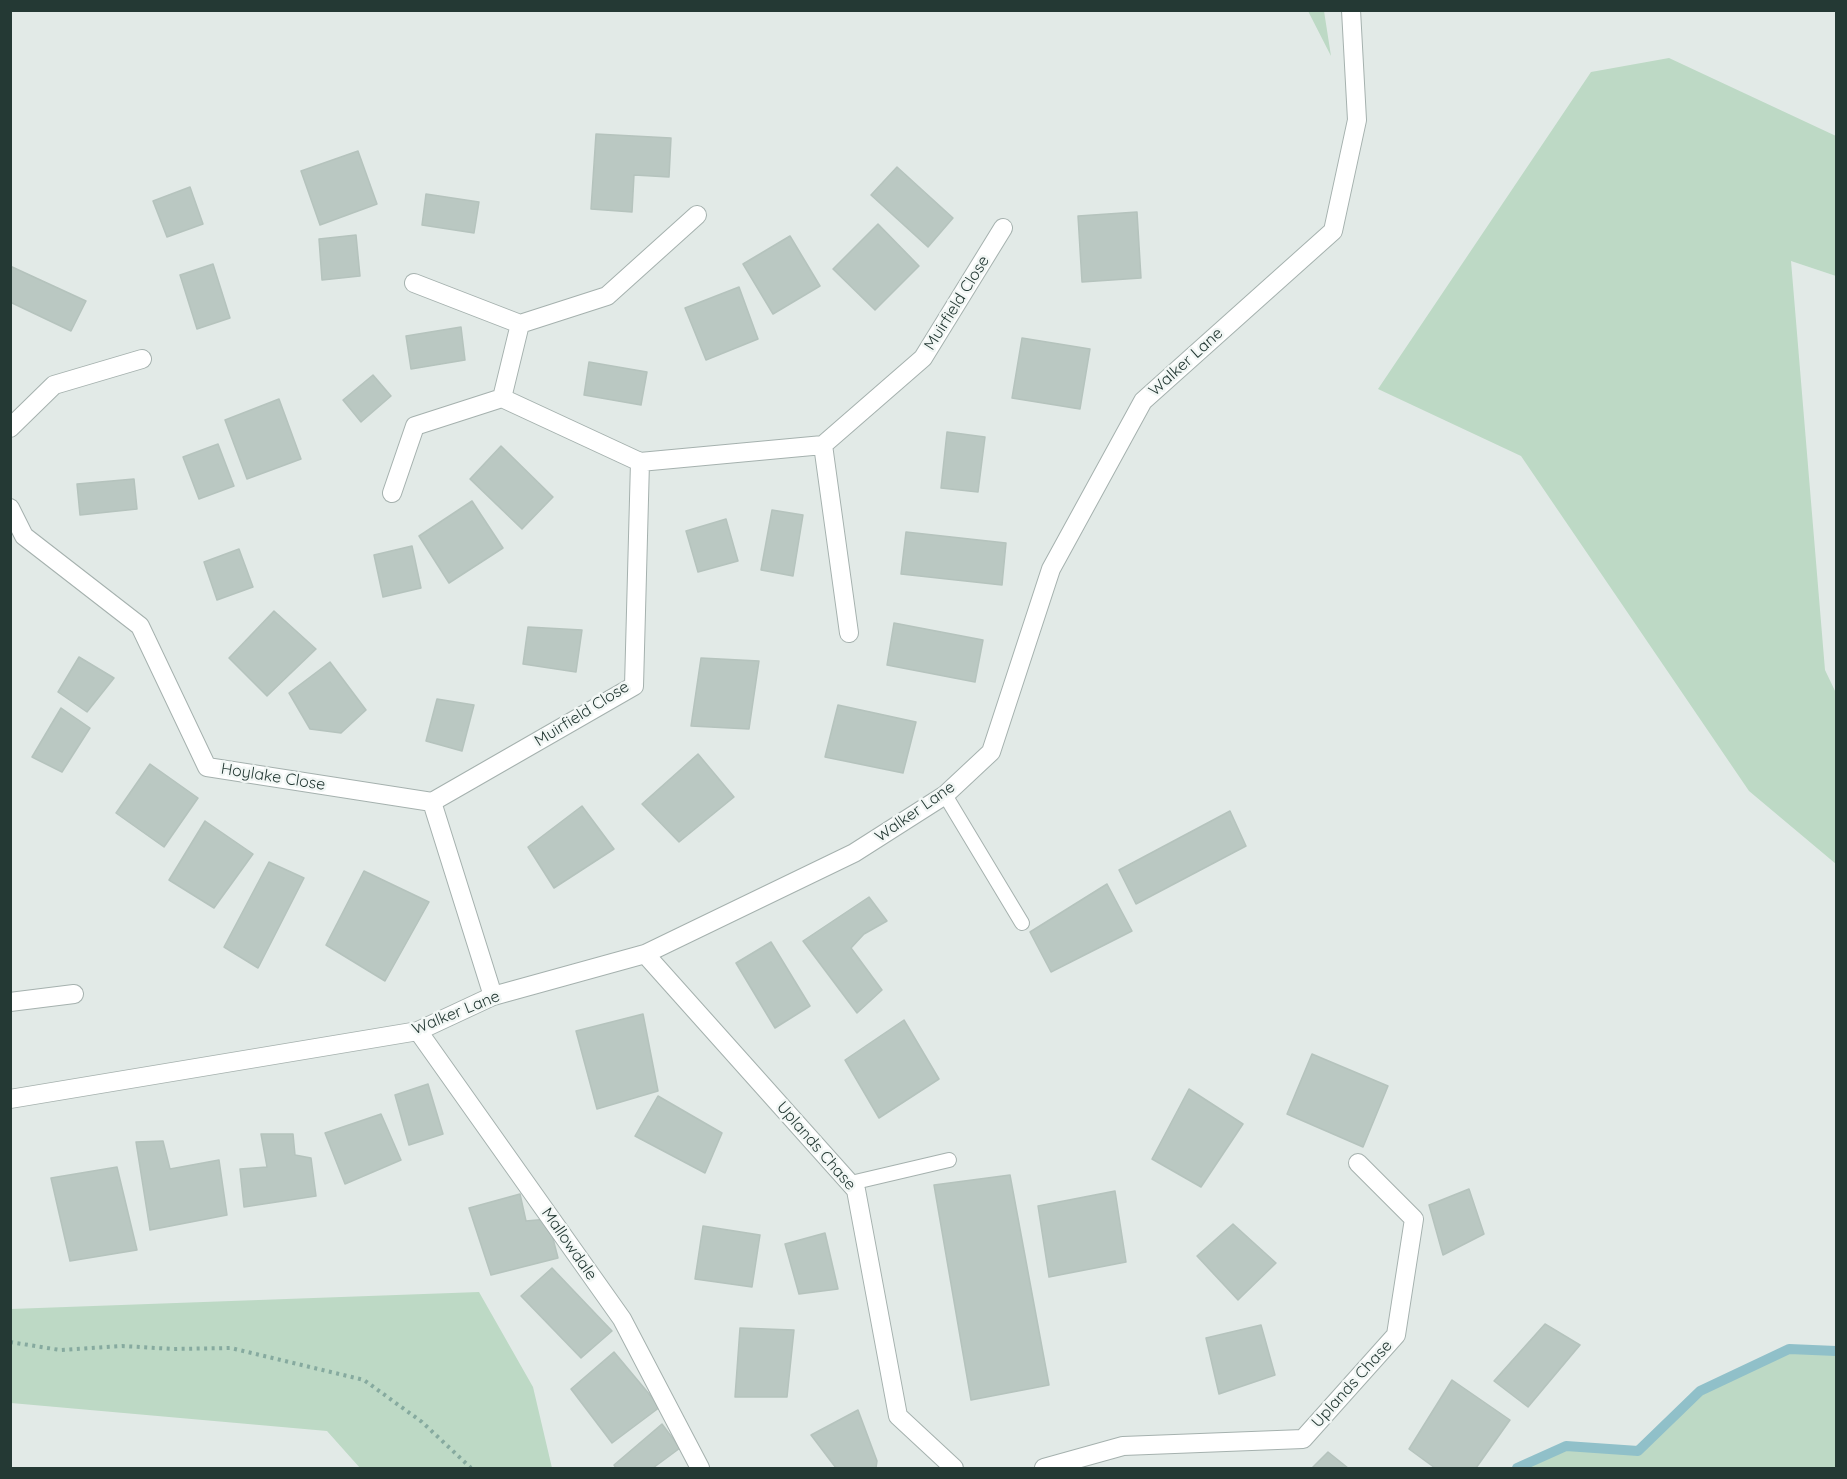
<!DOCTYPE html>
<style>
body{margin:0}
#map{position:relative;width:1847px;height:1479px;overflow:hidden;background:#e2eae7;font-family:Quicksand,sans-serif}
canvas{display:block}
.frame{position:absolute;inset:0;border:12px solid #243934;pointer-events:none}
</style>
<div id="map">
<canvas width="1847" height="1479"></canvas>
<div class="frame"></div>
</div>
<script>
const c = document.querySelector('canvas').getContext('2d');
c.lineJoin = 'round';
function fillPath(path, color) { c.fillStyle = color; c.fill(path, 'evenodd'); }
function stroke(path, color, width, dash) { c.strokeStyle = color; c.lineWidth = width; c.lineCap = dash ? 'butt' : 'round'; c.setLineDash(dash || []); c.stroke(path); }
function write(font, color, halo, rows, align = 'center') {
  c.font = font + ' Quicksand,sans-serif'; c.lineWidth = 5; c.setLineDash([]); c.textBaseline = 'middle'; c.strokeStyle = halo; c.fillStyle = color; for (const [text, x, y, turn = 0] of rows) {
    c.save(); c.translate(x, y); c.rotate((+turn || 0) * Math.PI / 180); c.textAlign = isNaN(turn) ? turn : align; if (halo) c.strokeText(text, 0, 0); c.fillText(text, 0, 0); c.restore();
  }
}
const green = new Path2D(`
 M1308,11h16l7,45z
 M1669,58l167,78v140l-45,-15 34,409 11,23v171l-87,-73 -228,-335 -143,-67 213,-317z
 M479,1292l54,95 19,81h-192l-33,-37 -316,-28v-94z
 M1789,1349l47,2 -1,117h-318l49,-22 72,5 62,-60z`);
const stream = new Path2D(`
 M1517,1468l49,-22 72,5 62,-60 89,-42 47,2`);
const building = new Path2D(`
 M596,134l75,4 -2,39 -35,-2 -2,37 -41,-3z
 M358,151l19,53 -57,21 -19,-54z
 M897,167l56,51 -25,29 -57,-52z
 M190,187l13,37 -36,13 -14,-36z
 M426,194l53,8 -5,31 -52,-8z
 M1137,212l4,66 -59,4 -4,-66z
 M878,224l41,42 -44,44 -42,-41z
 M356,235l4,41 -38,4 -3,-41z
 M790,236l30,50 -47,28 -30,-50z
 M213,264l17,54 -33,11 -17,-54z
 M10,266l76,35 -15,30 -61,-29z
 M739,287l19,52 -52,21 -21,-52z
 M461,327l4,33 -54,9 -5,-33z
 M1022,338l68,11 -10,60 -68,-11z
 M589,362l58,10 -6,33 -57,-10z
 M373,375l18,21 -30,26 -18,-22z
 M279,399l22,60 -54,20 -22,-59z
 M947,432l38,5 -7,55 -37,-4z
 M218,444l16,42 -35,13 -16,-42z
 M501,446l52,51 -31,32 -52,-50z
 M134,479l3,30 -57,6 -3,-31z
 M472,501l31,47 -54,35 -30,-47z
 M772,510l31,5 -10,61 -32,-6z
 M726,519l12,42 -40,11 -12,-41z
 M906,532l100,11 -4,42 -101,-11z
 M412,546l9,42 -38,9 -9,-42z
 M239,549l14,38 -36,13 -13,-38z
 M274,611l42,38 -49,47 -38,-38z
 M894,623l89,17 -8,42 -88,-17z
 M528,627l54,3 -6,42 -53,-8z
 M79,657l35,21 -27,34 -29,-20z
 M701,658l58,3 -10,68 -58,-3z
 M330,662l36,48 -25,23 -31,-4 -21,-36z
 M437,699l37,6 -12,46 -36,-10z
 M838,705l78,17 -13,51 -78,-16z
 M61,708l29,20 -28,44 -30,-15z
 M698,754l36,43 -55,45 -37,-38z
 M150,764l48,34 -34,49 -48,-34z
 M582,806l32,43 -60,39 -26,-41z
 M1230,811l16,35 -110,58 -17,-34z
 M205,821l48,33 -39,54 -45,-28z
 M269,862l35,16 -46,90 -34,-21z
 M364,871l65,31 -44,79 -59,-36z
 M1107,884l25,47 -81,41 -21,-40z
 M869,897l18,24 -23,13 -13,14 31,42 -25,23 -54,-72z
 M771,942l39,64 -35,22 -39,-65z
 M643,1014l15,77 -61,18 -21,-78z
 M904,1020l35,59 -60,39 -34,-58z
 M1312,1054l76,32 -25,61 -76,-33z
 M428,1084l15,50 -34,11 -14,-50z
 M1189,1089l54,35 -42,63 -49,-28z
 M658,1096l64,37 -17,40 -70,-37z
 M381,1114l20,46 -56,24 -20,-51z
 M261,1134h32l2,21 16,3 5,38 -72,11 -4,-38 27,-2z
 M163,1141l7,28 49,-9 8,55 -77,15 -14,-88z
 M117,1167l20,83 -67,11 -19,-83z
 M1010,1175l39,210 -78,15 -37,-215z
 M1469,1189l15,45 -41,21 -14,-50z
 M1115,1191l11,71 -77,15 -11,-71z
 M520,1194l6,27 22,-2 10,39 -67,17 -22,-67z
 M1233,1224l43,39 -38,37 -41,-44z
 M703,1226l57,9 -8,52 -57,-8z
 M825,1233l13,56 -39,5 -14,-50z
 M552,1268l60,63 -31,27 -60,-62z
 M1545,1324l35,21 -52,62 -34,-26z
 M1261,1325l14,50 -56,19 -13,-56z
 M740,1328l54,2 -7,67h-52z
 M614,1352l46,55 -48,36 -41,-54z
 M1452,1380l58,40 -34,48h-41l-26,-19z
 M858,1410l19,51 -1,7h-40l-25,-33z
 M662,1424l18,24 -27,20h-37l-2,-3z
 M1328,1452l20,16h-36z`);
const path = new Path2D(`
 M10,1342l50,8 62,-4 52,3 57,-1 133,32 58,42 49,46`);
const service = new Path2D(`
 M945,795l77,128
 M851,1183l98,-23`);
const minor = new Path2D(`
 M414,283l106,41
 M10,428l44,-43 88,-26
 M823,445l26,188
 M640,462l-138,-64 18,-74 87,-28 90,-81
 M392,493l23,-67 87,-28
 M10,508l14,28 116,90 67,141 225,35 61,194
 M432,802l202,-116 6,-224 183,-17 100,-87 80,-130
 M645,954l211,236 42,226 56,52
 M10,1002l64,-8
 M418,1031l204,288 78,149
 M10,1099l408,-68 75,-35 152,-42 209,-101 91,-58 46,-43 60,-183 92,-168 190,-170 24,-111 -6,-110
 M1044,1468l79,-22 180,-7 93,-104 18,-116 -56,-56`);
const streetNames = [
 ["Muirfield Close",957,303,-58],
 ["Walker Lane",1186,362,-42],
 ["Muirfield Close",582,714,-32],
 ["Hoylake Close",273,777,9],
 ["Walker Lane",915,812,-35],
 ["Walker Lane",456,1013,-22],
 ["Uplands Chase",816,1146,49],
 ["Mallowdale",569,1244,55],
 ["Uplands Chase",1352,1384,-48]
];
fillPath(green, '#bdd9c5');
stroke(stream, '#90c0c9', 10);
fillPath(building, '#bac8c2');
stroke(building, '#b5c3bd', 1.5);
stroke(service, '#a5b1ae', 16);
stroke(minor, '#a5b1ae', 20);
stroke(path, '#86aa9f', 4, [3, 4.5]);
stroke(service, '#fff', 14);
stroke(minor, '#fff', 18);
write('16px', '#243934', '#f2f7f5', streetNames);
</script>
